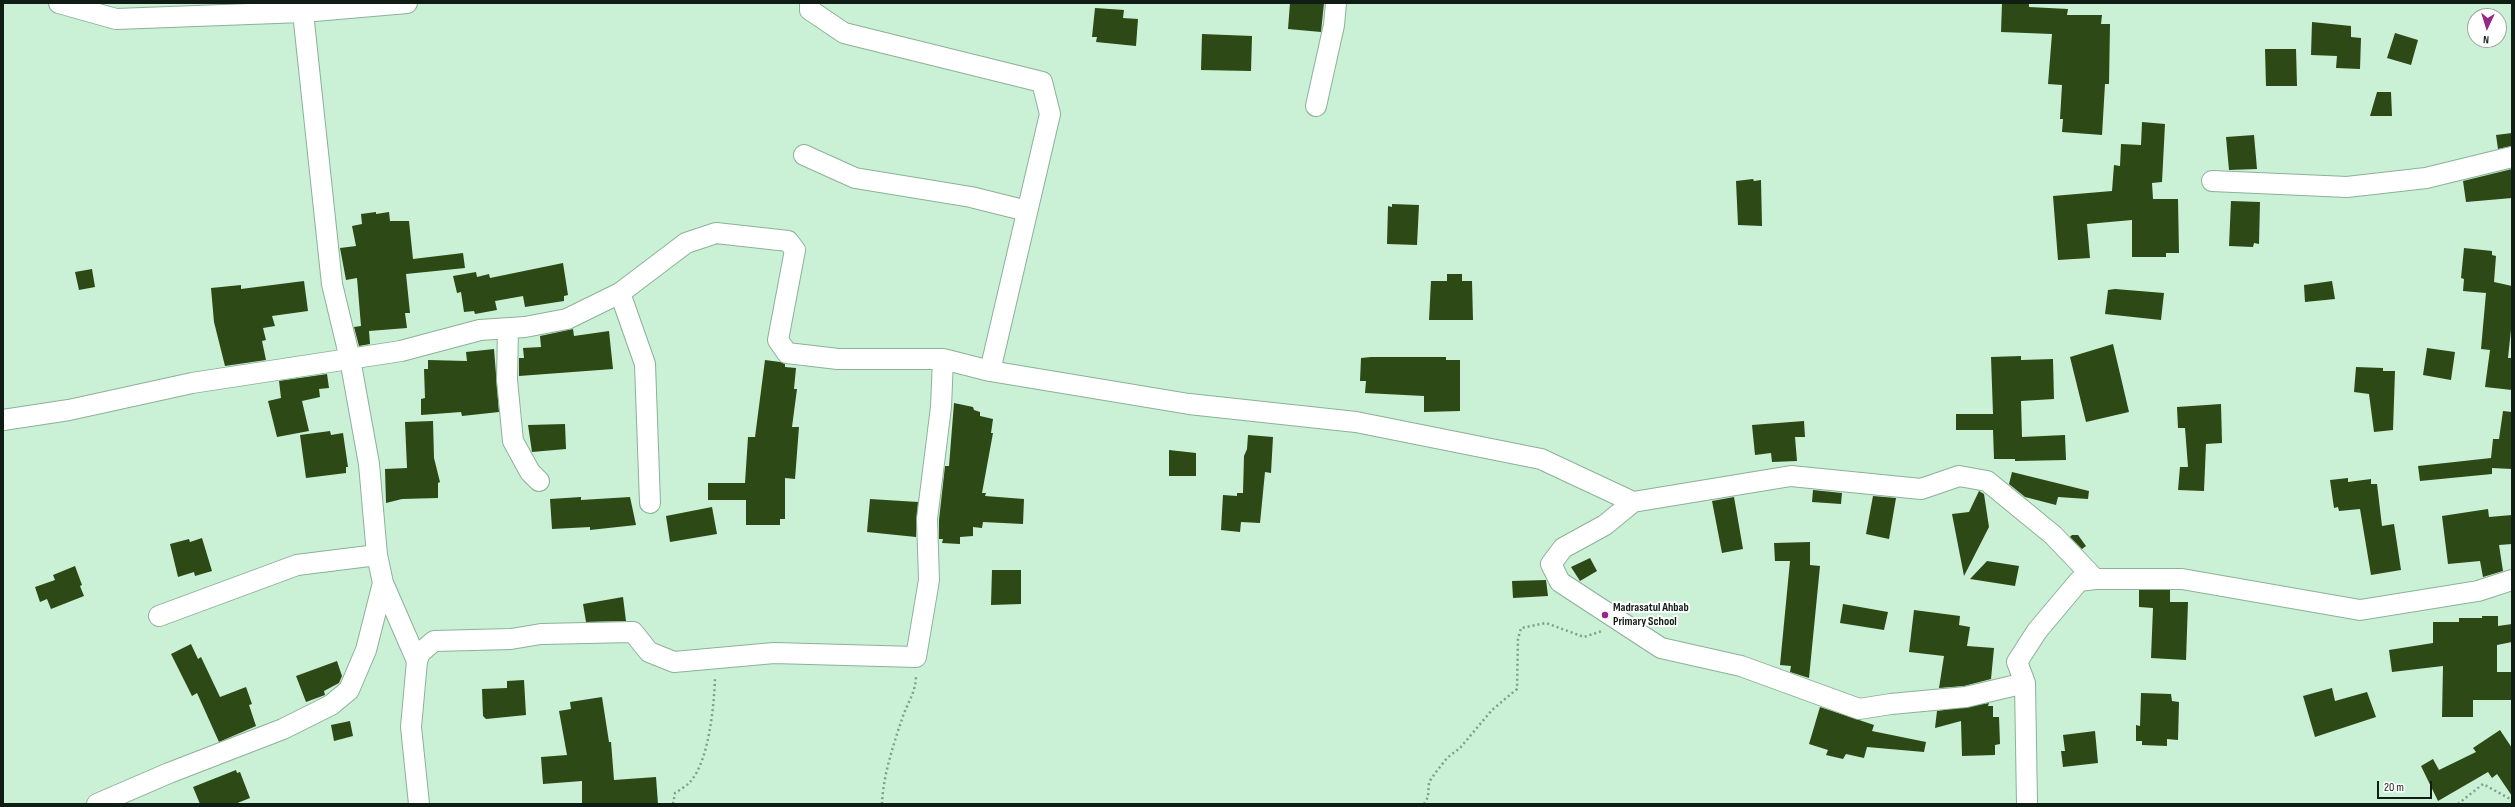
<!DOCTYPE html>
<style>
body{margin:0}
#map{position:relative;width:2515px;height:807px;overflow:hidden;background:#caf1d5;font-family:"Sofia Sans Condensed",sans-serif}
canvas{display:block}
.frame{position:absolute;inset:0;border:4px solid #0f1d14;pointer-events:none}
.north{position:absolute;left:2467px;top:8px;width:40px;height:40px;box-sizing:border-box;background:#fff;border:1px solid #9fa5a1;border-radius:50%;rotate:184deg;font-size:11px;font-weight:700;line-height:16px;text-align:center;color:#0f1d14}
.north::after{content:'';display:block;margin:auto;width:14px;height:18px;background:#962787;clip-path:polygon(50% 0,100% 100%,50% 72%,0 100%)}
.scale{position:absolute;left:2377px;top:781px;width:55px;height:18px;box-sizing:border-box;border:2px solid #0f1d14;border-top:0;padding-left:5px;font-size:12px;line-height:14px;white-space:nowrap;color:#0f1d14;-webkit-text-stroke:3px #fff;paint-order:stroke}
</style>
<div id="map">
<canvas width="2515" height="807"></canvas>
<div class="frame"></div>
<div class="north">N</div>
<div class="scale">20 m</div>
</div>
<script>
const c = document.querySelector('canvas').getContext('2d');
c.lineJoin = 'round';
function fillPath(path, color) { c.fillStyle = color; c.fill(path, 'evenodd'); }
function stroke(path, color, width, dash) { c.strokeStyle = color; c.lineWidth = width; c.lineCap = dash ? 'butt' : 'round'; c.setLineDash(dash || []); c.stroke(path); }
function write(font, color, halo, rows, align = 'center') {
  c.font = font + ' "Sofia Sans Condensed",sans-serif'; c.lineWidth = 4; c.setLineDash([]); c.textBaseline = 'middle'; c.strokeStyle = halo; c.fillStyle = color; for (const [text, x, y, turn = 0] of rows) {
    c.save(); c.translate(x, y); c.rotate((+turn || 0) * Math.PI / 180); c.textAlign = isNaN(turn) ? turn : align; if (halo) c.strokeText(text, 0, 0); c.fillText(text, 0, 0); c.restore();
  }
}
const building = new Path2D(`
 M1290,3h34l-3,29 -33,-3z
 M2002,3h27v4l39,2 -1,6h35l-1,9h9l-1,60h-4l-3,51 -40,-3 1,-13h-3l2,-34 -14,-1 4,-50 -51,-2z
 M1095,8l29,2 -1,8 15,1 -2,27 -40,-4 1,-5h-5z
 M2312,22l39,4v11l10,1 -1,31 -24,-1 1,-12 -26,-1z
 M2395,33l23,7 -7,25 -24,-7z
 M1202,34l50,2 -1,35 -50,-1z
 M2265,49h31l1,37h-31z
 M2377,92h14l1,24h-22z
 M2142,122l23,2 -3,58 -10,1 1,16h25l1,54h-13v4h-34v-37l-45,4 3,34 -32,2 -5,-64 59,-5 2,-26 6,1 1,-22 20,1z
 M2512,133v13l-14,3 -2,-14z
 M2254,135l3,34 -28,1 -3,-33z
 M2512,169v29l-46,4 -3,-21z
 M1753,179l1,2 7,-1 1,46 -24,-1 -2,-44z
 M2231,201l29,1 -1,42 -5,-1 -1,4 -24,-1z
 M1392,204l27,1 -2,40 -30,-1 1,-38 4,1z
 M376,212v2l13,-2 1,9h19l4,38 50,-6 2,15 -59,6 4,39h-5l2,15 -38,3 1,13 -11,2 -5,-19 7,-1 -4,-48 -11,2 -6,-32 16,-2 -4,-20 10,-2 -1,-10z
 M2464,248l28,3v4l4,1 -2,26 18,4v34l-4,38h4v32l-27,-3 5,-37 -9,-1 5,-56 -23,-2 1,-12 -3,-1z
 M563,263l5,32 -4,1v5l-39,6 -2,-11 -28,5 2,9 -22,4 -1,-3 -10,1 -3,-20 -4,1 -4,-17 23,-4 1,5 12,-3 1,4z
 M92,269l3,18 -16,3 -4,-18z
 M1447,274h15v7h10l1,39h-44l2,-39h16z
 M304,281l4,30 -36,5 3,10 -12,2 3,12 -4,1 4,19 -41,6 -11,-44 -3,-34 30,-3v4z
 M2332,281l3,18 -30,3 -1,-17z
 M2115,289l49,4 -3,27 -56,-6 3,-24z
 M573,329l1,7 35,-5 4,38 -94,7v-18h5l-1,-10 18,-1 -1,-11z
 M2113,344l16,68 -43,10 -16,-65z
 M2427,348l28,4 -4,28 -28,-5z
 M494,349l5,63 -37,4 -1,-4 -40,3v-16l4,-1 -1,-29h4v-9l39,1 -1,-9z
 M2021,356v4l32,-1 1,40 -33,2 1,36 43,-2 1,25 -51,1v-2h-21l-1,-29h-37v-16h37l-2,-57z
 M1371,357h75v3h14v51l-36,1v-16l-59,-3 1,-12h-6l1,-23z
 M765,360l15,2 5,2v3l11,1 -2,21h3l-5,38h7l-4,52 -10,-1v41h-5v6h-34v-25h-38v-17h37l3,-46h7z
 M2356,367l27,1v3h12l-2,59 -19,2 -5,-38 -15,-2z
 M327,374l2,14 -10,1 1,8 -18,4 7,30 -32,6 -9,-36 13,-3 -2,-17z
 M954,403l19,4 1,3 6,2v4l13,3 -2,14h2l-11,60h4l-1,3 39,3 -1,25 -40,-2 -1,6 -9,-1v9l-13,1v7l-18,-1 1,-4h-4v-19l6,-54h4z
 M2221,404l1,39 -16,1 -2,47 -26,-1 2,-23h8l-3,-39h-7l-1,-21z
 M2503,411l9,1v57l-20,-1v6l-72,7 -2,-15 73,-8 2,-19h6z
 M433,421l1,37 6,24 -2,1v15l-36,1 -16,4 -1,-34 22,-1 -2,-46z
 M1804,421l1,16h-10l2,24 -25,1 -1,-9 -16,2 -3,-30z
 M565,424l1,25 -34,3 -4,-27z
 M330,431l1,4 12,-2 5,34h-2v6l-40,5 -6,-43z
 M1248,435l25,2 -2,36 -6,-1 -5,51 -19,-1 -1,10 -19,-2 2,-35 14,1v-3h6l1,-37 3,-7z
 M1169,450l27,3v23h-27z
 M2012,472l77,19 -1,8 -30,-2 -2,8 -31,-8 -16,-13z
 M2348,478v4l23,-3v5h6l5,42 12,-2 7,46 -30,5 -11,-66 -21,2 -1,-4 -4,1 -4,-28z
 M1813,490l29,3 -1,11 -29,-2z
 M1979,491l5,3 5,33 -25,49 -12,-62 17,-2z
 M1873,496l23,2 -7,41 -23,-5z
 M581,497v3l49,-3 6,28 -46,5v-3l-38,2 -2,-30z
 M1734,497l9,52 -21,4 -10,-52z
 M870,499l48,3 -2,35 -49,-5z
 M712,507l5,27 -47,8 -4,-26z
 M2488,509l1,8 23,-2v29l-13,1 4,26 -20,6 -3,-16 -32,3 -6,-48z
 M2072,535h6l8,11 -4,3 -12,-12z
 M202,538l10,33 -17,5 -1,-4 -16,5 -8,-33 19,-5 1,3z
 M1810,542v23l10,1 -11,112 -19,-6 1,-6 -11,-1 10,-104h-15l-1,-18z
 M1590,558l7,13 -17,10 -9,-14z
 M1987,561l32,5 -4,20 -45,-7z
 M75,566l7,19 -2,1 4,10 -33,13 -4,-10 -7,3 -5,-15 20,-7 -2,-5z
 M992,570h29v34l-30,1z
 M1546,580l2,16 -35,2 -1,-17z
 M2139,590h31v12h18l-2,58 -35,-2 2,-50 -14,-1z
 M623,597l3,24 -40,1 -3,-18z
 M1843,604l45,8 -4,18 -44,-7z
 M1914,610l46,6 -1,9 11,2 -3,19 27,2 -3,31 -27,7 -25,2 5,-32 -35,-4z
 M2482,616h16v10l14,-2v18l-15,3v27h15v28h-39v17h-31l1,-51 -51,6 -3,-22 44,-7v-21h26v-4h23z
 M191,644l7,15 3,-2 19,40 26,-10 6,17 -3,1 7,21 -37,16 -22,-49 -5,3 -21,-42z
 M337,661l5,15 -3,7 -15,8 1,4 -19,7 -10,-26z
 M524,680l2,35 -40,4 -3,-3 -1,-27 25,-1v-7z
 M2332,688l3,13 32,-9 9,25 -61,20 -12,-41z
 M2141,693l30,1 1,7 7,1 -1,38 -11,-1v7l-25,-1v-4h-6v-16l4,1z
 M602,697l7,45h2l3,38 42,-3 2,27h-76v-23l-39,3 -2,-27 26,-2 -8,-44 12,-2 -1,-7z
 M1989,703l-1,3h5v11h6l1,27 -5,1v10l-33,1 -1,-35 -26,7 2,-17z
 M1820,707l54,18 -2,6 54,11 -2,10 -57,-5 -3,11 -18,-4 -3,5 -17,-4 2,-5 -19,-6z
 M350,721l3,15 -19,5 -3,-16z
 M2500,730l12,18v48l-15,-22 -5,4 -4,-6 -50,29 -17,-35 12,-7 6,11 37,-18 -3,-4z
 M2095,731l3,32 -35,4 -2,-16h4l-2,-16z
 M236,770l1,3 3,-1 10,26 -15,6h-35l-7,-17z`);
const path = new Path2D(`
 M673,804l2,-11c5,-3 11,-7 15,-11 19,-21 24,-76 25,-104
 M882,804c1,-28 11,-58 20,-85 5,-16 14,-26 14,-44
 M1424,804l4,-7 1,-15 7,-10 11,-14 13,-10 32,-38 25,-21 1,-50 3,-11 25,-5 38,14 18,-6
 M2458,804l25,-20 29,16`);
const minor = new Path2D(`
 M59,3l57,16 187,-7 104,-9
 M302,3l30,281 18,75 19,105 8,91 6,28 34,78 -6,66 8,77
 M810,3v7l34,23 198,49 8,32 -60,257
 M1316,106l18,-81 2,-22
 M804,155l51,23 116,19 56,14
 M2212,181l135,6 79,-9 86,-21
 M620,293l25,71 5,139
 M508,329l-1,51 6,61 17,31 9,9
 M3,420l66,-10 123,-27 209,-32 79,-21 45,-3 42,-8 53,-26 66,-50 30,-10 72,8 7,9 -17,90 9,13 51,6h105l47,12 199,33 167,18 185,37 92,43 158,-26 130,13 38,-13 28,5 66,54 42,44
 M1633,502l-28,23 -42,23 -12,16 9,18 101,66 80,18 118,43 32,-5 75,-7 59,-14
 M159,616l138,-51 80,-10
 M417,661l3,-8 14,-12 77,-2 30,-5 92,-2 16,20 25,10 100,-9 142,4 13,-77 -2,-61 14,-112 2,-48
 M97,804l72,-31 114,-44 48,-24 18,-15 17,-40 17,-67
 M2027,804l-2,-121 -8,-21 20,-31 42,-50 16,-2h87l178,31 118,-19 34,-11`);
const markers = [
 [1605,615,4,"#962787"]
];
const poiNames = [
 ["Madrasatul Ahbab",1613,608],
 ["Primary School",1613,622]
];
fillPath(building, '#2c4916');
stroke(minor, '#8cb197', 22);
stroke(path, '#809d88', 2.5, [2, 3]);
stroke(minor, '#fff', 20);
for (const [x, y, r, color] of markers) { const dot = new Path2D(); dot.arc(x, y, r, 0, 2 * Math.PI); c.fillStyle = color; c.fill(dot); stroke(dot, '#fff', 1.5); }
write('bold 12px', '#0f1d14', '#fff', poiNames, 'left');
</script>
